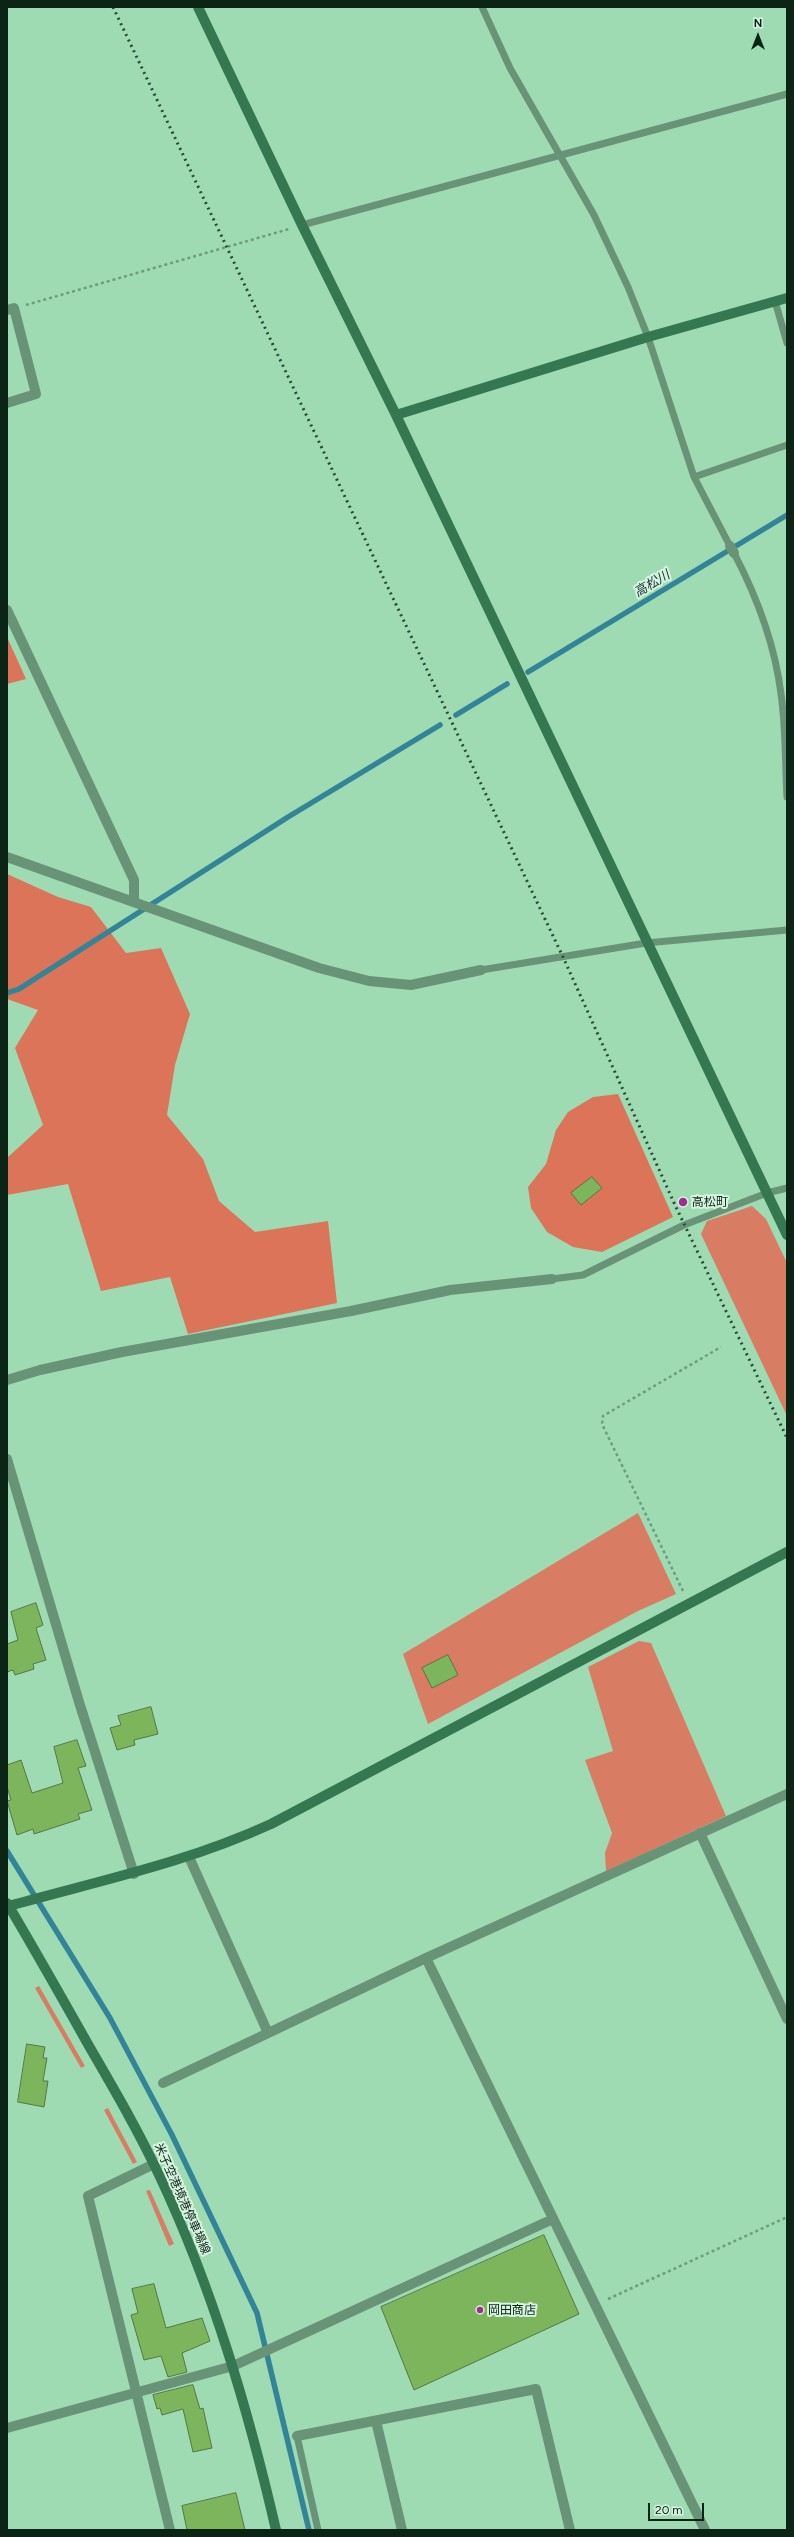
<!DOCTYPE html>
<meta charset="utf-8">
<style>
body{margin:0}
#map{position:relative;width:794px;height:2537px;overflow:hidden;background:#9edbb3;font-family:Figtree,sans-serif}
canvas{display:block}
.frame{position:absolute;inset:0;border:8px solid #0c2416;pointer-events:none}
.north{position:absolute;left:738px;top:16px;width:40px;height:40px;-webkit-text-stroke:3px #d6f3df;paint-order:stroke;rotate:0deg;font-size:11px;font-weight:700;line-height:16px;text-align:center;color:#0c2416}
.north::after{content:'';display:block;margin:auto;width:14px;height:18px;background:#0c2416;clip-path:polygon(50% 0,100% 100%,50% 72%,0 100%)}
.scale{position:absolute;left:648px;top:2503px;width:56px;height:18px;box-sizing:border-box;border:2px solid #0c2416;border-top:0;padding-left:5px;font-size:12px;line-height:14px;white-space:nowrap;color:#0c2416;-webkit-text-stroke:3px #d6f3df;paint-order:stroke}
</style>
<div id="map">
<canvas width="794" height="2537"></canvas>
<div class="frame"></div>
<div class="north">N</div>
<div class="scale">20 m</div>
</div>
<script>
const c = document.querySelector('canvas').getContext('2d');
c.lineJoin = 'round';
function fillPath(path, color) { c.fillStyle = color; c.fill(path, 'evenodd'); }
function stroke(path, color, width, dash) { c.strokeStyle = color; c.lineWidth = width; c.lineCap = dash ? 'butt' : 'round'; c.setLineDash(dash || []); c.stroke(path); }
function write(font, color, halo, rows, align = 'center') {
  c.font = font + ' Figtree,"Noto Sans JP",sans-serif'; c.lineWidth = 4; c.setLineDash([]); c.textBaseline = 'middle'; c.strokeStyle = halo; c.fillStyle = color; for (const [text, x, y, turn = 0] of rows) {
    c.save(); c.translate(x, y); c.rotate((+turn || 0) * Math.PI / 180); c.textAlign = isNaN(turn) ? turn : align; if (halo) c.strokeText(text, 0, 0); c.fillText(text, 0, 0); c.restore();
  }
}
const green = new Path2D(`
 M752,1206l14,13 21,44v153l-86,-182 6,-13z
 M638,1513l38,81 -38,17 -210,113 -25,-70z
 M639,1641l12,2 75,173 -120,55 -1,-18 7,-20 -27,-73 28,-9 -25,-84z
 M39,1986l46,80 -4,2 -46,-80z
 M108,2108l29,54 -4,2 -29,-54z
 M150,2190l24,54 -5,2 -23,-55z`);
const forest = new Path2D(`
 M7,637l19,42 -19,5z
 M7,874l51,23 33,10 35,46 35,-5 29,66 -15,51 -8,50 36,44 16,42 36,31 73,-11 9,82 -149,31 -18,-57 -69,14 -33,-107 -61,11v-37l36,-33 -28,-77 23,-38 -31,-11z
 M618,1094l55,123 -71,35 -29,-5 -26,-15 -16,-24 -3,-21 18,-23 10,-34 12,-18 25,-15z`);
const stream = new Path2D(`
 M528,672l259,-157
 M456,715l51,-31
 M7,993l12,-4 269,-172 152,-92
 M7,1851l103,167 62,117 85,178 52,217`);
const building = new Path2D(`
 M592,1177l10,11 -21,17 -10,-12z
 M36,1603l7,22 -7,3 10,32 -13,4 1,5 -19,6 -2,-5 -6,2v-28l11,-4 -7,-28z
 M448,1655l10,20 -26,13 -10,-20z
 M151,1707l7,27 -24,6 1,5 -18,5 -7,-22 11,-3 -3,-9z
 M77,1740l9,26 -8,2 14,42 -14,4 2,5 -46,15 -1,-5 -16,6 -10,-34 4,-1 -4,-13v-22l14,-5 11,33 31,-10 -9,-36z
 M27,2044l18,3 -2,11h4l-4,23h5l-4,26 -26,-5z
 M544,2235l35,79 -165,76 -33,-83z
 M154,2284l12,44 36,-10 8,23 -28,12 5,19 -19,5 -7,-21 -17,4 -13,-45 7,-2 -6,-24z
 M193,2385l7,24 3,-1 9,40 -19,4 -10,-43 -21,6 -2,-7 -3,1 -4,-14z
 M236,2493l9,37h-58l-5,-24z`);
const path = new Path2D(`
 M26,305l263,-76
 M683,1591l-81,-167 1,-8 118,-69
 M608,2299l179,-82`);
const lane = new Path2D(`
 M482,7l28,61 84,147 34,72 20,50 46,140 36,69
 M302,225l485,-131
 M775,301l12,42
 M694,477l93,-32
 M734,553c23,44 41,92 47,141 5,34 4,69 6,103
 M481,970l165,-27 141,-13
 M552,1279l31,-4 101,-50 83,-32 20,-5
 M297,2436l21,94`);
const street = new Path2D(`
 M7,310l7,-2 22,86 -29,9
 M730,546l4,7
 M7,610l127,270v22
 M7,857l312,111 50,13 42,4 70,-15
 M7,1380l33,-10 82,-18 229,-41 99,-21 102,-11
 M7,1459l72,243 55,172
 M700,1833l87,186
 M189,1857l79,176
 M426,1958l279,572
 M163,2083l263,-125 361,-164
 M154,2164l-66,32 82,334
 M376,2421l26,109
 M7,2428l226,-62 320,-147
 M297,2436l239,-47 34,141`);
const secondary = new Path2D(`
 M198,7l104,218 94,190 391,820
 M396,415l252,-78 139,-39
 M7,1903c28,47 55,95 82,143 25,43 50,86 71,131 53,113 88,232 116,353
 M9,1906c89,-25 177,-43 262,-82l516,-272`);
const rail = new Path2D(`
 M113,7l450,950 112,248 112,233`);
const markers = [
 [683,1202,5,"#9f2f8c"],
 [480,2310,4,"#9f2f8c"]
];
const poiNames = [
 ["高松町",692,1202],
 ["岡田商店",488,2310]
];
const streetNames = [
 ["米子空港境港停車場線",182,2199,66]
];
const waterNames = [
 ["高松川",652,584,-31]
];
fillPath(green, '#d97c64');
fillPath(forest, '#dc745a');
stroke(stream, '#348497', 5.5);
fillPath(building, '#7cb55b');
stroke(building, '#567645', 1);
stroke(path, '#6d9d7e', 2.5, [3, 3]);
stroke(lane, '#699377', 7);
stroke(street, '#699377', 10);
stroke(secondary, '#347750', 10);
stroke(rail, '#2a4a36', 3, [2, 4]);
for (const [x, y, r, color] of markers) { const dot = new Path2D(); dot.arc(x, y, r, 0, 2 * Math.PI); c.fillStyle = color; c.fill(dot); stroke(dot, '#d6f3df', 1.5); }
write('12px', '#0c2416', '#d6f3df', poiNames, 'left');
write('12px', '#0c2416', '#d6f3df', streetNames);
write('italic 13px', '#142e34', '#d6f3df', waterNames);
</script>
